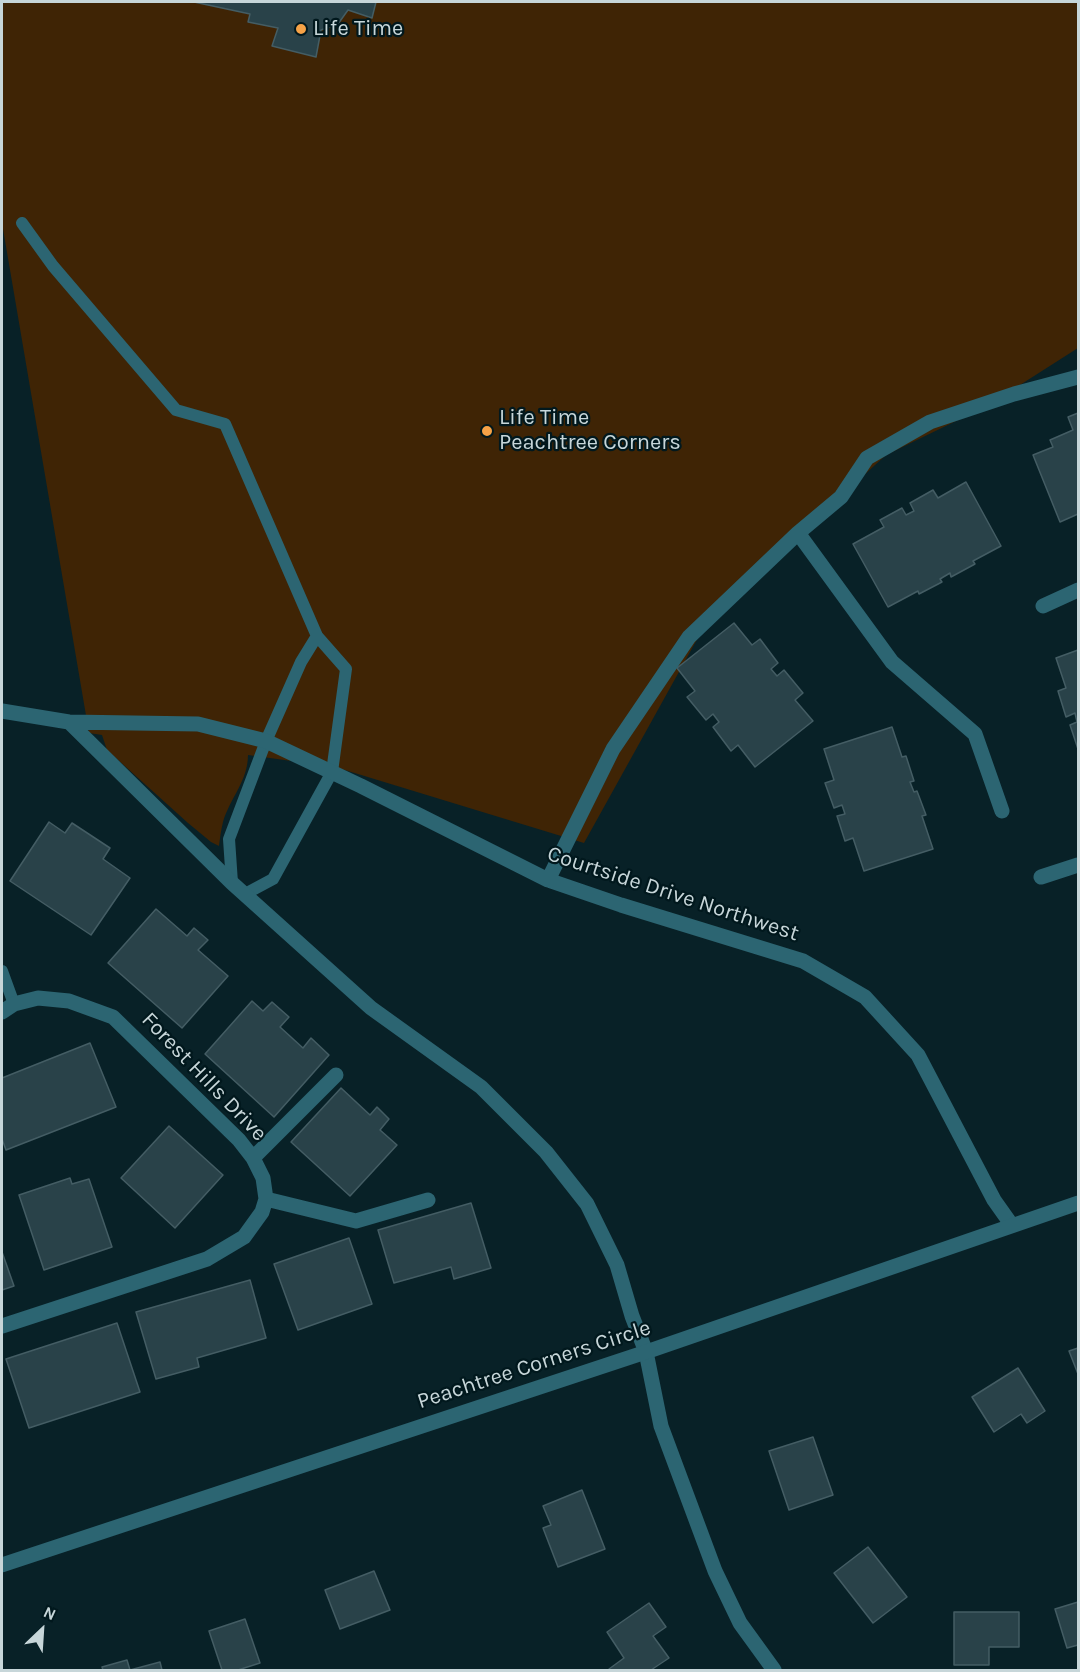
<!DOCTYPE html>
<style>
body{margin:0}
#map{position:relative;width:1080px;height:1672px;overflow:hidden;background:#082127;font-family:Karla,sans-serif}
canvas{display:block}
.frame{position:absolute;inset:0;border:3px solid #c7d6d9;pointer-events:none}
.north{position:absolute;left:12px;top:1600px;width:60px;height:60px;-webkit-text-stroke:4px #01181d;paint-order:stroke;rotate:25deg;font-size:16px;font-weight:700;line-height:24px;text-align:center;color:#c7d6d9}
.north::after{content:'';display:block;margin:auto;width:21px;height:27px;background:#c7d6d9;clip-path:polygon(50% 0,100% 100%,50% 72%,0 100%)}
</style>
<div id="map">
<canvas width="1080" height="1672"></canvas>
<div class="frame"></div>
<div class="north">N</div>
</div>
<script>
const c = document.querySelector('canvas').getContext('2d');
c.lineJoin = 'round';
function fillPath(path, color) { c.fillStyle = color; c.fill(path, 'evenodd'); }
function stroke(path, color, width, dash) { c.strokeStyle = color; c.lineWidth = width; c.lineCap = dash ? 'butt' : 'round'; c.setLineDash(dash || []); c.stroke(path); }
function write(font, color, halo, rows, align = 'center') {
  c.font = font + ' Karla,sans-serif'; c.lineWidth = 4.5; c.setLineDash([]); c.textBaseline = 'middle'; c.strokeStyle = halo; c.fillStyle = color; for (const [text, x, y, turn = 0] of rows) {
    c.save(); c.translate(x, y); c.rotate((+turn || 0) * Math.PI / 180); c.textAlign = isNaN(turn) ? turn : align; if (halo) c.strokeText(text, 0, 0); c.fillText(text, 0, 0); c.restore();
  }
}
const green = new Path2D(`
 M2,2h1076v346l-91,58 -101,49 -176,161 -126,227 -249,-76 -87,-12c0,26 -18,43 -25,67 -2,8 -3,16 -4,24l-8,-4 -23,-19 -81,-73 -5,-15 -13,-2 -87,-510z`);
const building = new Path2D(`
 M194,2h182l-4,16 -24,-8 -10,14 -17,6 -5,27 -44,-11 6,-18 -30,-6 2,-8z
 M1078,413v101l-18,8 -27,-67 20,-8 -3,-7 23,-10 -5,-13z
 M966,482l35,64 -28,15 2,3 -24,13 -1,-4 -10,6 2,3 -23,12 -1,-3 -30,16 -35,-63 31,-17 -4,-7 22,-12 4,7 8,-4 -4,-8 23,-13 5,8z
 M734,623l18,22 8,-6 18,24 -7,6 6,7 7,-6 19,23 -8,7 18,21 -58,46 -17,-22 -7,6 -18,-24 6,-5 -6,-8 -7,6 -19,-23 8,-6 -18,-23z
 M1078,650v99l-8,-24 7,-3 -2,-9 -9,4 -8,-26 8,-3 -10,-30z
 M892,727l10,30 4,-1 8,25 -4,1 4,10 3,-1 9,24 -4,1 11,33 -69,22 -11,-33 -8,3 -8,-25 8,-2 -3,-9 -8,3 -9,-25 9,-3 -10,-31z
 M49,822l16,11 7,-10 38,25 -7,11 27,19 -39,57 -81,-54z
 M156,909l31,27 7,-8 14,12 -10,10 30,26 -46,52 -74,-65z
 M252,1001l11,10 9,-9 17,15 -9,10 23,21 8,-10 18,17 -55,62 -69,-63z
 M90,1043l26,64 -110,43 -4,-11v-61z
 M341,1088l29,27 7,-8 12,12 -9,11 17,15 -47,51 -59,-54z
 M169,1126l54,49 -48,53 -54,-50z
 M70,1178l2,6 17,-5 23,68 -68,23 -25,-75z
 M471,1203l20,65 -37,11 -3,-12 -57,16 -16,-53z
 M349,1238l23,66 -74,26 -24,-66z
 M2,1252l12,34 -12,4z
 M250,1280l16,58 -69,20 2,9 -43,12 -20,-67z
 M117,1323l23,69 -111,36 -23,-69z
 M1078,1348v26l-9,-23z
 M1018,1368l27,43 -18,12 -6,-9 -27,18 -22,-35z
 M813,1437l20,58 -44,15 -20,-59z
 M582,1490l23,59 -47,18 -15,-39 8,-3 -8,-19z
 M868,1547l39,50 -34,26 -39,-50z
 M374,1571l16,39 -50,19 -15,-39z
 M1078,1602v43l-11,3 -12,-39z
 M649,1603l17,24 -13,9 16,22 -18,12h-41l-1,-1 15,-11 -17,-26z
 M954,1612h65v35h-30v18h-35z
 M245,1619l15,44 -22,7h-16l-13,-39z
 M127,1660l3,10 30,-8 2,8h-59l-1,-3z`);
const service = new Path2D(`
 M22,223l31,43 123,144 49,14 92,212 29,33 -14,103 -59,107 -28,15
 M232,883l-3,-44 37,-98 35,-79 16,-26
 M2,971l12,33`);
const minor = new Path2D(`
 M798,533l94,129 83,72 27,77
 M1043,606l35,-16
 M2,711l67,11 129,2 68,17 95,45 187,94 73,25 182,56 62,36 53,58 76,145 17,24
 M69,722l163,161 139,125 110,79 65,65 41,52 30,61 15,51 14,36 15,74 54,145 25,52 34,47
 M1041,877l37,-12
 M548,880l65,-131 76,-112 109,-104 43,-36 26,-39 63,-36 84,-28 64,-17
 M2,1012l12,-8 24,-6 31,3 44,16 126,123 14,18 10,20 3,21 -4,13 -18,25 -37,22 -205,67
 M253,1158l83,-83
 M266,1199l90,22 72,-21`);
const tertiary = new Path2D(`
 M2,1565l644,-213 432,-149`);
const markers = [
 [301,29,6,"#f6a247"],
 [487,431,6,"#f6a247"]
];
const poiNames = [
 ["Life Time",313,29],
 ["Life Time",499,418],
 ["Peachtree Corners",499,443]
];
const streetNames = [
 ["Courtside Drive Northwest",673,894,18],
 ["Forest Hills Drive",204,1077,46],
 ["Peachtree Corners Circle",534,1365,-18]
];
fillPath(green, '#3f2405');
fillPath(building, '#294249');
stroke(building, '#445d64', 1.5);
stroke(service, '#2c6572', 12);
stroke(minor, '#2c6572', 15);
stroke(tertiary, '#2c6572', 15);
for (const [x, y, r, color] of markers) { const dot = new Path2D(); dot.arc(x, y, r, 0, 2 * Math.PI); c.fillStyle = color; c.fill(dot); stroke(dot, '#01181d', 2); }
write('22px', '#c7d6d9', '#01181d', poiNames, 'left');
write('22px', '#c7d6d9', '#01181d', streetNames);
</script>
